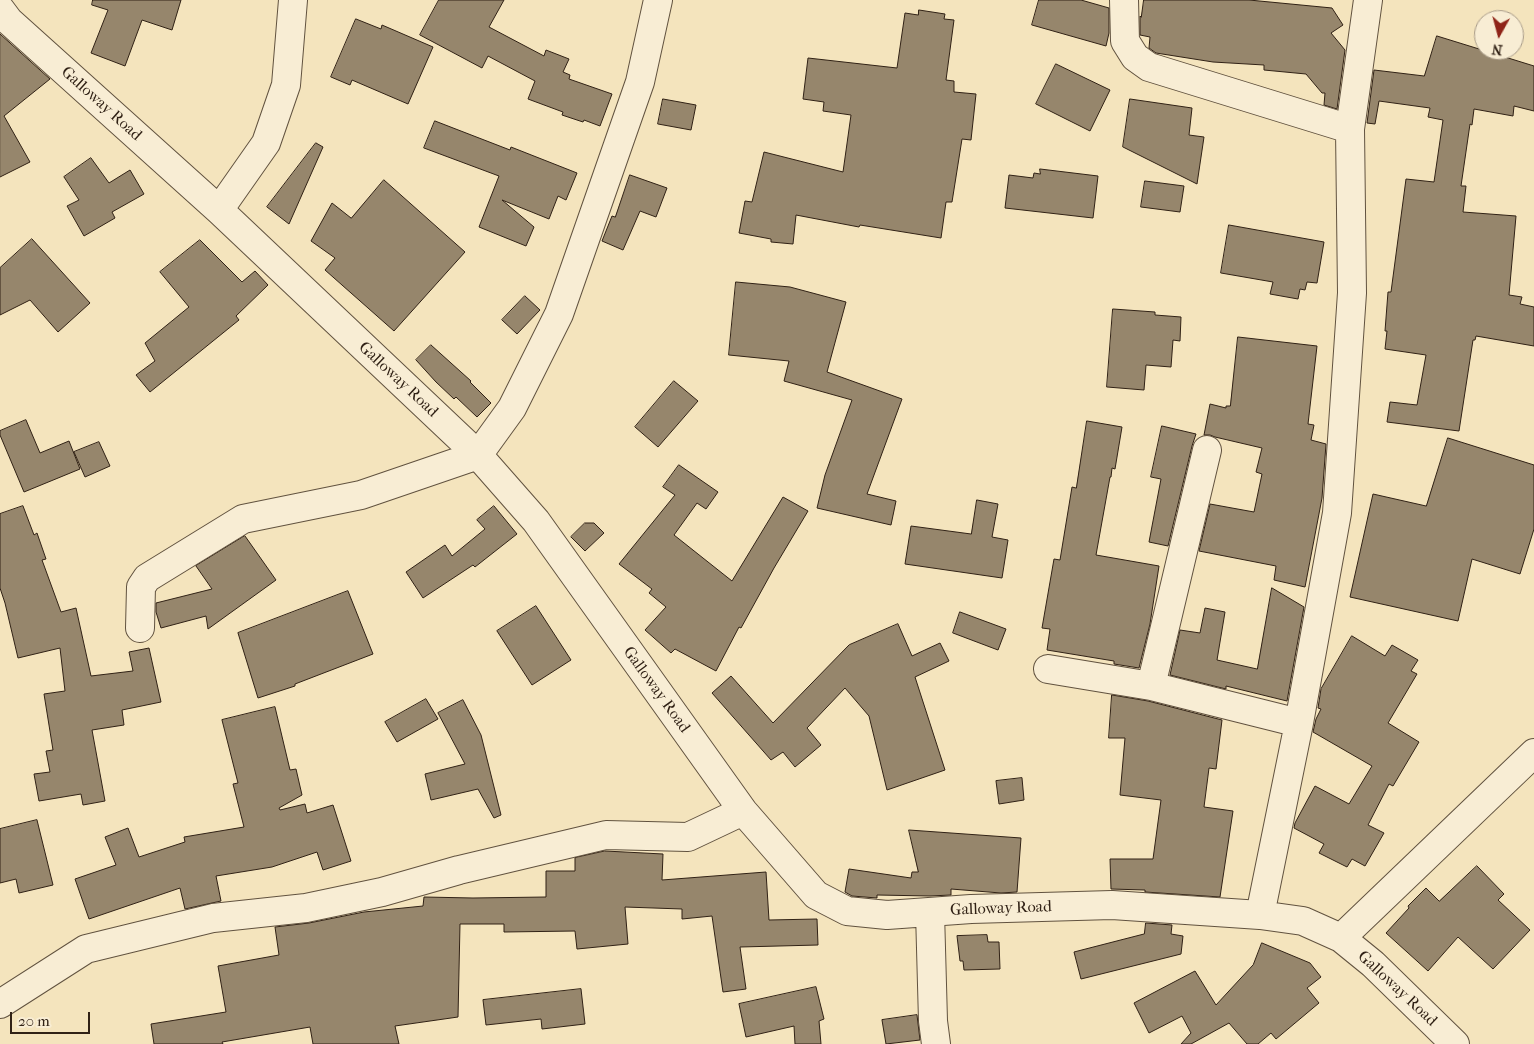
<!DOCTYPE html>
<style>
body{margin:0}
#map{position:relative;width:1534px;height:1044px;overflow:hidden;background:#f4e4bd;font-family:"IM FELL French Canon",serif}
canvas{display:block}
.north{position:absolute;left:1474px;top:10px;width:50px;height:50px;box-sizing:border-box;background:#f8edd4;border:1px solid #a89b88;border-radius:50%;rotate:187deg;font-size:14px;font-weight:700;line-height:20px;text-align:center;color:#302115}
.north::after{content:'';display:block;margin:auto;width:18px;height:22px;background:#8f2418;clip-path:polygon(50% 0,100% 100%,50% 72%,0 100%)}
.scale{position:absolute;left:10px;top:1012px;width:80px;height:22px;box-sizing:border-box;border:2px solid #302115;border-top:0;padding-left:6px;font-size:15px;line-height:18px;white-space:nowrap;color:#302115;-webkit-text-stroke:4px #f8edd4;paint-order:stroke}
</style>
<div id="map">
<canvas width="1534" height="1044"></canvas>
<div class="north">N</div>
<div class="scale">20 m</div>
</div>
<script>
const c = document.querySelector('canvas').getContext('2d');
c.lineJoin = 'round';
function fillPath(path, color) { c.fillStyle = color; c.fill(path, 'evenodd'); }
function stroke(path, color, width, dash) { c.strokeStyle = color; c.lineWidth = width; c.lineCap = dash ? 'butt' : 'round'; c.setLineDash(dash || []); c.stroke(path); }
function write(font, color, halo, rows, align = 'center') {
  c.font = font + ' "IM FELL French Canon",serif'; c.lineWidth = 4; c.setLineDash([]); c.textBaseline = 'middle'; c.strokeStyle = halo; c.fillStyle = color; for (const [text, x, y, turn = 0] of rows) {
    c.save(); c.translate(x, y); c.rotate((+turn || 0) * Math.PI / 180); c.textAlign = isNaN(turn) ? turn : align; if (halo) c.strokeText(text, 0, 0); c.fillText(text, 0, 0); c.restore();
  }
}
const building = new Path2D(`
 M93,0h88l-9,30 -30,-10 -17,46 -34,-13 17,-43 -16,-5z
 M439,0h65l-15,27 55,29 2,-6 23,9 -6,13 7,3 -1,4 43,15 -12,32 -16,-6 -1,2 -21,-7 1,-3 -35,-13 7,-18 -47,-25 -6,12 -62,-33z
 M1039,0h42l28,8v25l-3,13 -74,-21z
 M1144,0h105l83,8 11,17 -12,8 14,17 -8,59 -13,-4 1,-12h-3l-16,-19 -42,-4v-5l-51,-3 -57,-9 -7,-5 1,-11 -10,-2v-19l1,1z
 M919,10l26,4 -1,5 10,1 -8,60 8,1v11l22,2 -5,46 -9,-1 -10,63h-6l-5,36 -81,-13 -1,2 -63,-12 -3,29 -22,-2v-3l-32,-6 6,-32 7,1 12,-50 79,20 8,-57 -28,-4 1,-9 -21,-3 5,-41 89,10 8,-55 13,2z
 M356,19l25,10 1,-4 51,22 -25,57 -56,-24 -2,5 -19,-8z
 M0,34l50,45 -46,37 26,46 -30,15z
 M1437,36l97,30v45l-20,-5 -1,10 -39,-7 -2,16 -2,-1 -9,62h5l-3,26 53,4 -7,79 13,2 -2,7 14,3v39l-58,-10 -1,4h-2l-14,91 -72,-9 3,-20 27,3 9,-50 -41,-6 2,-18h-2l3,-39h3l15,-113 28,3 9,-62 -15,-3 2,-9 -51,-7 -4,23 -8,-1 7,-53 50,6z
 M1056,64l54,26 -20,41 -54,-27z
 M663,99l33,6 -5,25 -33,-6z
 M1130,99l62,9 -3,27 15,2 -7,47 -74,-37z
 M435,121l75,29 1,-3 66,26 -11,27 -8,-4 -9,23 -47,-19 32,27 -8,19 -47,-19 20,-51 -75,-28z
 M316,143l7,4 -34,77 -22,-17z
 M91,158l18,25 21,-13 14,24 -32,18 3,6 -31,18 -17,-30 12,-6 -15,-23z
 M1040,169l58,7 -5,42 -88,-10 4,-33 24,3 1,-5 6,1z
 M630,175l37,13 -11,29 -16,-6 -17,39 -21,-9 10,-25 3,1z
 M384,180l81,72 -71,79 -69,-61 10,-12 -24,-17 21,-38 19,15z
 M1145,181l39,5 -4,26 -39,-5z
 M1229,225l95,17 -7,41 -10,-1 -2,8 -5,-1 -2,10 -28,-5 3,-12 -52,-9z
 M32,239l58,64 -32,29 -28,-32 -30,15v-47z
 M200,240l42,42 13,-11 13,14 -32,31 3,4 -89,72 -14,-17 19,-14 -10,-18 44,-36 -29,-35z
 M736,282l54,5 56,15 -19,70 75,27 -35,95 29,7 -5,24 -74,-17 8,-33 27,-75 -68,-19 5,-20 -60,-6z
 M525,296l15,14 -23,24 -15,-14z
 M1113,309l42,3v3l26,2 -1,24 -7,-1 -2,27 -25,-2 -2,25 -37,-3z
 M1238,337l79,9 -9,78 6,1 -3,15 15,4 -4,54 -17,89 -31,-7 2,-14 -77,-15 11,-47 44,8 8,-38 -6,-2 6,-24 -47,-11 -5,-2h-6l6,-31 16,4v-2h4z
 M431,345l40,36 -1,1 21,21 -14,14 -21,-20 -2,2 -18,-17 -20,-22z
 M674,381l24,20 -40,46 -23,-20z
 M26,420l14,33 29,-12 11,28 -56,23 -24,-57v-4z
 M1087,421l35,6 -7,42 -3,-1 -1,9h-1l-14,78 63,11 -9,58 -11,44 -25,-4v-3l-67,-11 3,-21 -8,-1 12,-69 6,1 12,-73 4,1z
 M1162,426l34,8 -4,12 -24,100 -19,-4 12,-63 -10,-2z
 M1448,438l86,27v64l-14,45 -48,-15 -14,62 -108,-24 23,-103 53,12z
 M99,442l11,24 -25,11 -11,-25z
 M679,465l39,27 -12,17 -9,-6 -23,32 58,46 51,-84 25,14 -34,57 -33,60 -2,-1 -23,44 -41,-22 -4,4 -26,-23 21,-23 -17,-14 3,-4 -33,-25 56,-69 -12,-8z
 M977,500l21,4 -6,33 16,3 -6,38 -97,-14 6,-38 60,8z
 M23,506l11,29 3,-2 9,26 -4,1 19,52 15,-4 15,68 42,-5 -4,-19 20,-4 12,54 -39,8 2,15 -32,5 13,71 -22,4 -2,-11 -42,7 -5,-27 16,-2 -4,-21 7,-1 -9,-56 21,-3 -5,-43 -42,10 -13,-55 -5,-15v-74z
 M494,506l23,28 -42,33 -2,-2 -50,33 -17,-26 39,-27 7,11 33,-27 -8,-9z
 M585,523h9l10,10 -19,18 -14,-14z
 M245,536l31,44 -68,49 -2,-13 -45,12 -5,-16v-9l56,-14 -16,-23z
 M1272,588l32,19 -17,94 -61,-15v3l-56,-14 10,-45 20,3 5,-25 20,4 -8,48 40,9z
 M348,591l25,63 -78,30v2l-37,12 -20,-65z
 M536,606l35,54 -39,25 -35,-54z
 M960,612l46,17 -8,21 -45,-17z
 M898,624l14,32 28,-13 9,18 -34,16 30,93 -58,20 -18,-74 -24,-28 -38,40 14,17 -26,22 -12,-15 -12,8 -59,-67 19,-17 42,47 76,-78z
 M1352,636l33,20 7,-11 26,15 -7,11 6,3 -29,49 31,19 -26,44 -4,-2 -21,41 16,8 -19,33 -13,-7 -5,8 -28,-14 5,-9 -30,-16 1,-5 20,-37 34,18 23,-38 -59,-34 3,-13 5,-10 -3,-1 3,-19z
 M1112,695l36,6 74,19 -6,49 -7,-1 -5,39 29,4 -13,86 -75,-5v-2l-34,-1 -1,-30h43l8,-59 -41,-5 5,-57h-16z
 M426,699l12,20 -41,23 -12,-20z
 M463,700l18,35 20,80 -7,3 -16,-29 -47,11 -6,-26 40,-10 -27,-51z
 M275,707l15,63 6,-1 6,26 -23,13 1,2 25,-6 2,9 26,-8 18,56 -28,9 -6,-18 -45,15 -56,9 5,25 -36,8 -5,-21 -91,31 -14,-40 41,-14 -11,-28 23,-9 11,29 46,-15 -1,-5 60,-10 -11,-43 5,-1 -16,-63z
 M1022,778l2,22 -25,4 -3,-23z
 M37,820l16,65 -34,8 -3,-14 -16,4v-54z
 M909,830l112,8 -4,54 -16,1 -50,-4v6l-21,1 -53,-1v3l-25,-2 -7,-4 4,-23 62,9 1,-6h6z
 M605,851l58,3 -1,26 104,-8 3,48 48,-1 1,26 -78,2 6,42 -23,3 -11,-76 -30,3v-10l-57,-2 3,37 -51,5 -2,-18 -71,1v-8h-44l-2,93 -63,9 4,18h-86l-3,-17 -88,15 1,2h-69l-3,-20 75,-12 -8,-46 61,-11 -4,-28 34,-4 55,-11 59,-6 1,-9 49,1 73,-1v-26h29v-13z
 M1477,866l27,28 -6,6 32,30 -37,39 -35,-32 -30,34 -42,-38 23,-25 -1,-2 18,-18 13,13z
 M1146,923l26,2 -1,9 12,2 -2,18 -100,25 -7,-27 70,-18z
 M987,935l1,7h11l1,27 -36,1 -1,-9h-3l-3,-25z
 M1262,943l48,20 11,14 -14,11 12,15 -43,36 -5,-6 -13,11h-11l-18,-21 -38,21h-10l10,-11 -9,-17 -33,17 -15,-30 61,-32 21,34 37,-40z
 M816,987l8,32 -5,2 2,23h-26l-1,-18 -48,11 -7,-33z
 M581,989l4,35 -43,5 -1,-10 -55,6 -3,-25z
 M917,1015l3,25 -34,4 -4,-24z`);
const minor = new Path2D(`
 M1124,0l1,41 10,16 14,10 201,62
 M0,9l9,12 210,189 259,245 58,66 207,290 73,84 31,16 40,4 84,-6 141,-4 148,10 43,6 38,17 32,26 82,80
 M219,210l47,-67 20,-58 7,-85
 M140,628l1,-41 6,-9 96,-59 118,-24 117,-40 34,-47 47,-94 81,-232 18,-82
 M1048,669l103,17 148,37
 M1151,686l56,-236
 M930,912l3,109 3,23
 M1260,915l39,-192 38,-210 15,-220 -2,-164 18,-129
 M1341,938l193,-185
 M0,1004l86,-55 127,-31 93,-10 76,-16 77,-22 147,-35 82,2 55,-26`);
const streetNames = [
 ["Galloway Road",101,104,42],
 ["Galloway Road",398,380,43],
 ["Galloway Road",656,690,54],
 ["Galloway Road",1001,909,-2],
 ["Galloway Road",1397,989,43]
];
fillPath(building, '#96866c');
stroke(building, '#302115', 1);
stroke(minor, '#61523f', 30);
stroke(minor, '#f8edd4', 28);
write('16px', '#302115', '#f8edd4', streetNames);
</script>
